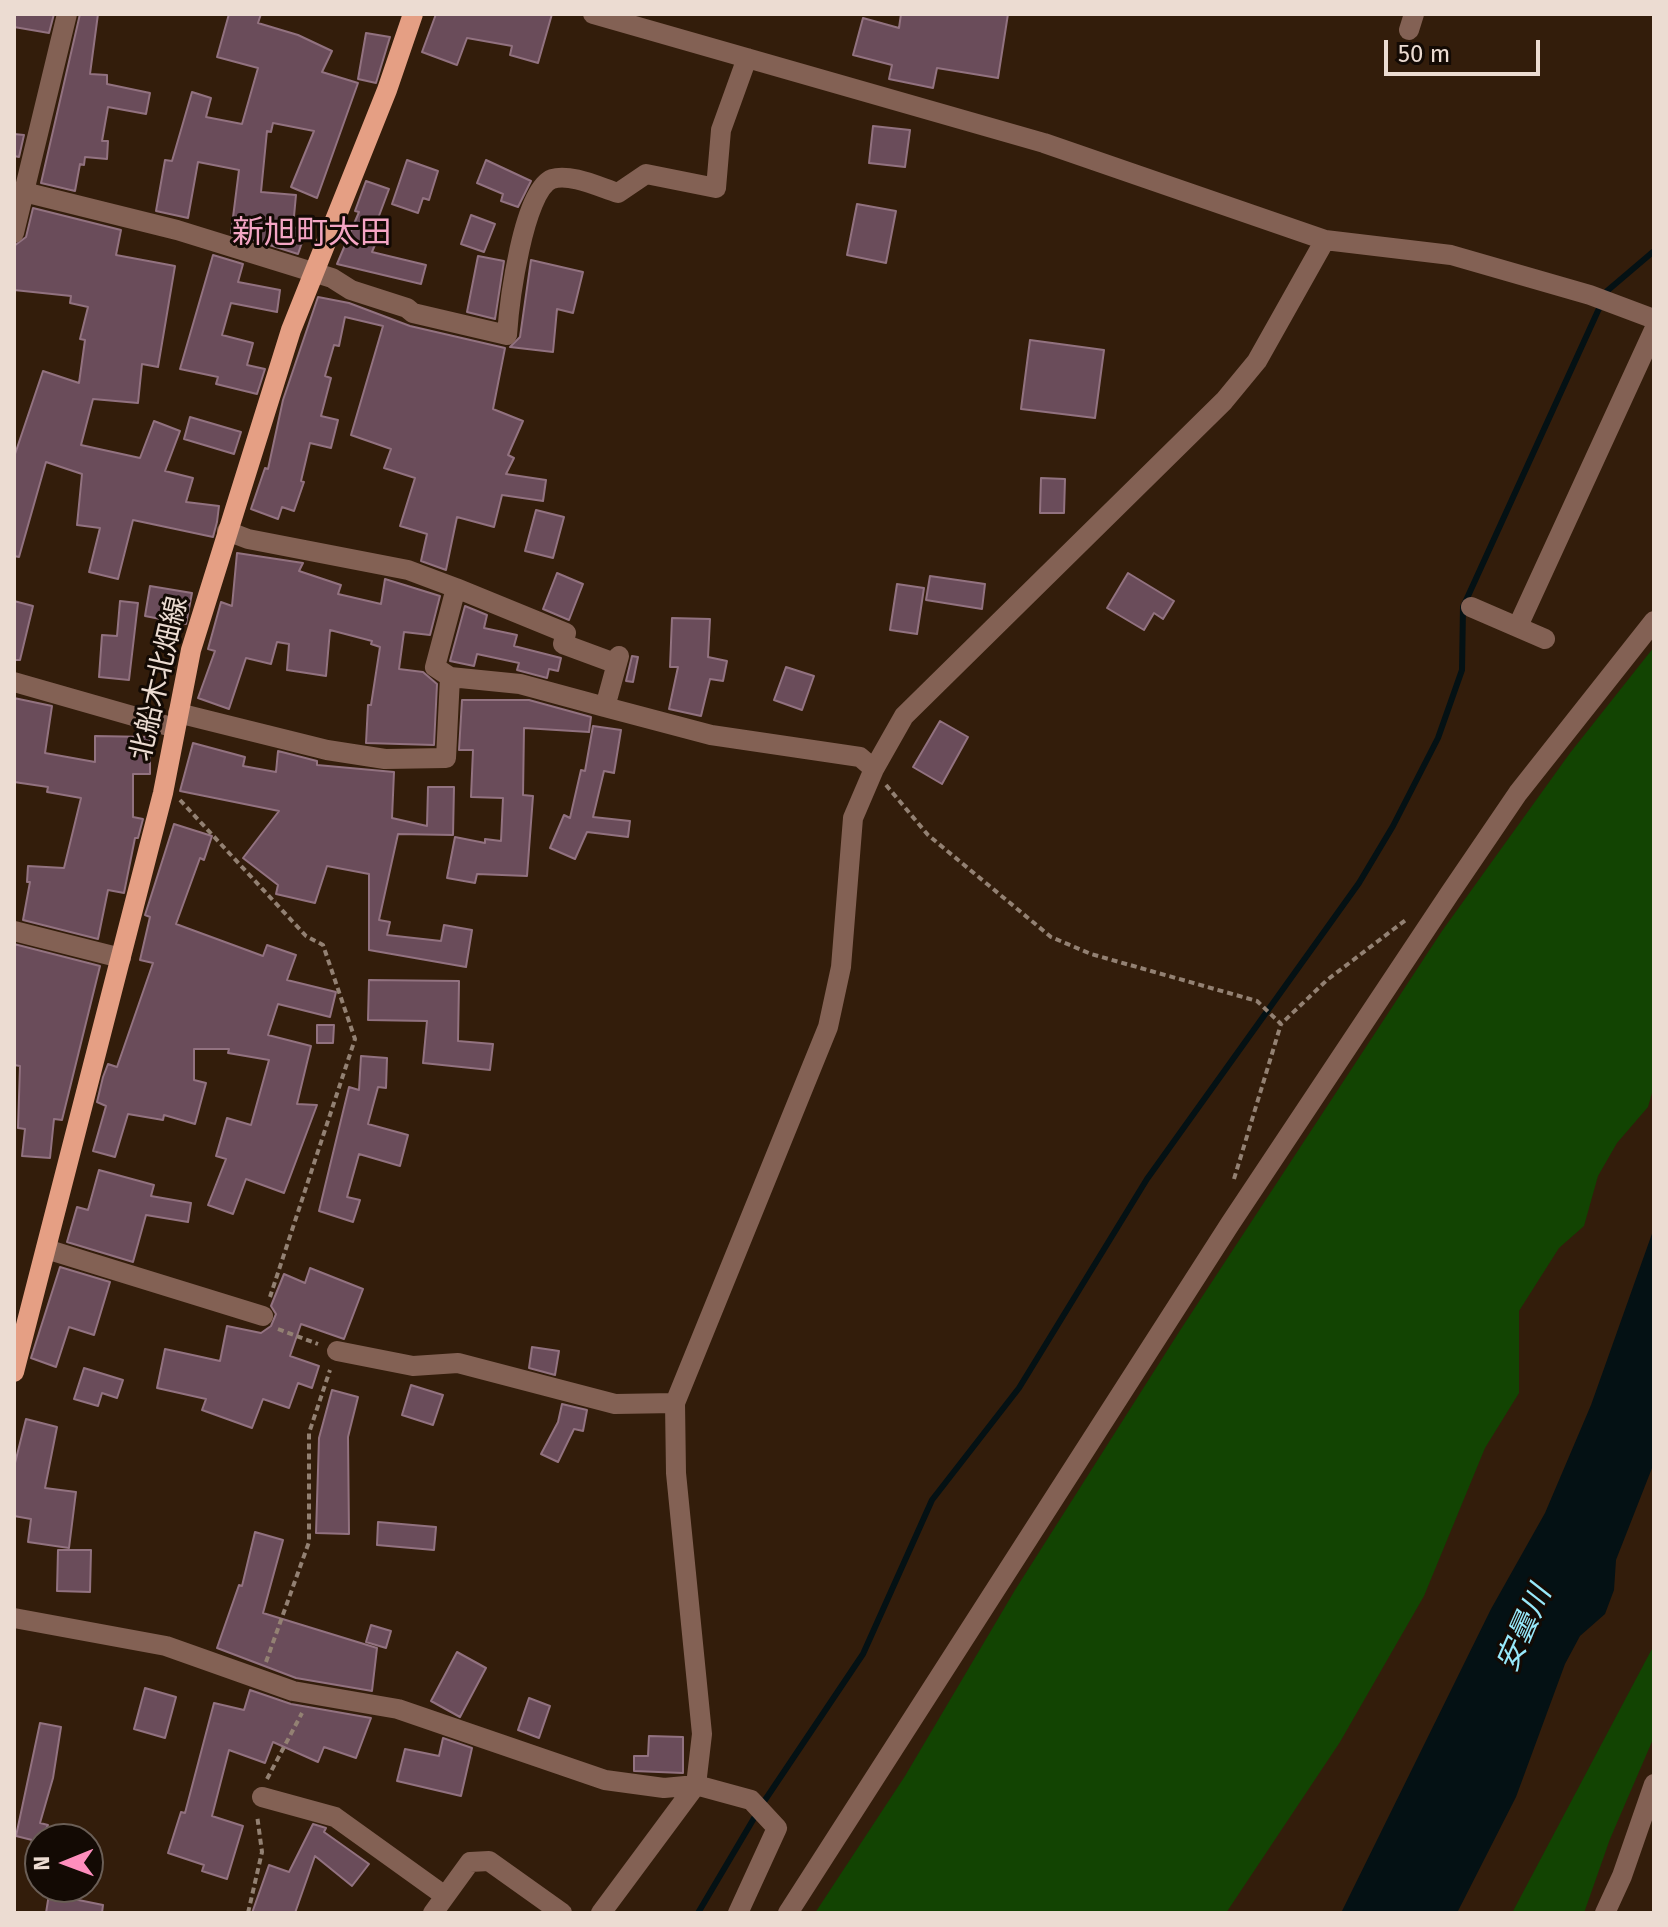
<!DOCTYPE html>
<meta charset="utf-8">
<style>
body{margin:0}
#map{position:relative;width:1668px;height:1927px;overflow:hidden;background:#331d0b;font-family:"Fira Sans",sans-serif}
canvas{display:block}
.frame{position:absolute;inset:0;border:16px solid #ecdcd2;pointer-events:none}
.north{position:absolute;left:24px;top:1823px;width:80px;height:80px;box-sizing:border-box;background:#130a04;border:2px solid #6a5e56;border-radius:50%;rotate:269deg;font-size:22px;font-weight:700;line-height:32px;text-align:center;color:#ecdcd2}
.north::after{content:'';display:block;margin:auto;width:28px;height:36px;background:#fe8ebd;clip-path:polygon(50% 0,100% 100%,50% 72%,0 100%)}
.scale{position:absolute;left:1384px;top:40px;width:156px;height:36px;box-sizing:border-box;border:4px solid #ecdcd2;border-top:0;padding-left:10px;font-size:24px;line-height:28px;white-space:nowrap;color:#ecdcd2;-webkit-text-stroke:6px #130a04;paint-order:stroke}
</style>
<div id="map">
<canvas width="1668" height="1927"></canvas>
<div class="frame"></div>
<div class="north">N</div>
<div class="scale">50 m</div>
</div>
<script>
const c = document.querySelector('canvas').getContext('2d');
c.lineJoin = 'round';
function fillPath(path, color) { c.fillStyle = color; c.fill(path, 'evenodd'); }
function stroke(path, color, width, dash) { c.strokeStyle = color; c.lineWidth = width; c.lineCap = dash ? 'butt' : 'round'; c.setLineDash(dash || []); c.stroke(path); }
function write(font, color, halo, rows, align = 'center') {
  c.font = font + ' "Fira Sans","Noto Sans JP",sans-serif'; c.lineWidth = 6; c.setLineDash([]); c.textBaseline = 'middle'; c.strokeStyle = halo; c.fillStyle = color; for (const [text, x, y, turn = 0] of rows) {
    c.save(); c.translate(x, y); c.rotate((+turn || 0) * Math.PI / 180); c.textAlign = isNaN(turn) ? turn : align; if (halo) c.strokeText(text, 0, 0); c.fillText(text, 0, 0); c.restore();
  }
}
const green = new Path2D(`
 M1654,647v439l-6,21 -31,36 -19,33 -14,50 -25,22 -40,63v82l-34,55 -61,148 -84,146 -114,171h-411l90,-137 110,-186 164,-258 263,-401 128,-178z
 M1654,1645v92l-44,102 -26,74h-72z`);
const water = new Path2D(`
 M1654,1228v235l-38,97 -2,30 -9,24 -25,22 -15,28 -49,133 -59,116h-116l150,-304 54,-96 46,-108z`);
const stream = new Path2D(`
 M698,1913l65,-110 100,-149 69,-154 87,-112 128,-209 212,-296 34,-57 45,-88 24,-68 1,-63 144,-316 47,-40`);
const building = new Path2D(`
 M14,14h40l-5,19 -35,-6z
 M80,14h18l-8,60 17,1v9l43,9 -4,21 -38,-7 -6,34h6l-1,18 -22,-2 -1,8 -4,-1 -5,27 -34,-8z
 M229,14h32l-3,9 40,12 34,16 -10,21 36,11 -41,115 -26,-11 23,-56 -41,-8 -2,9 -4,-1 -6,61 35,3 -3,32 13,4 -8,23 -67,-21 8,-63 -41,-8 -10,56 -32,-7 9,-51 7,1 20,-69 19,6 -5,19 36,7 16,-56 -41,-11z
 M436,14h116l-14,49 -28,-8 2,-9 -45,-8 -10,27 -35,-13z
 M901,14h107l-10,64 -61,-10 -4,20 -44,-9 3,-14 -39,-10 10,-37 36,10z
 M366,33l24,4 -14,46 -18,-4z
 M873,126l37,4 -5,37 -36,-4z
 M14,134l10,1 -5,22 -5,-1z
 M407,160l31,11 -9,29 -6,-2 -5,15 -26,-9z
 M486,160l45,21 -13,26 -17,-6 2,-7 -26,-11z
 M366,181l23,8 -16,43 6,3 -7,17 54,13 -5,19 -84,-20 22,-52 -4,-1z
 M857,204l39,7 -10,52 -39,-8z
 M33,208l88,22 -5,25 59,11 -17,101 -16,-3 -4,39 -45,-4 -12,46 59,13 14,-37 26,10 -15,40 28,7 -7,24 33,4 -2,16 -4,15 -80,-17 -15,59 -29,-7 11,-44 -23,-3 5,-51 -36,-12 -27,95 -5,-1v-99l29,-86 36,12 6,-43 -5,-1 8,-32 -18,-4 1,-7 -57,-6v-44l12,-9z
 M471,215l24,9 -11,28 -23,-8z
 M213,255l30,9 -5,18 42,8 -3,22 -46,-9 -9,32 31,8 -6,22 18,4 -8,25 -41,-10 2,-7 -38,-8z
 M478,256l26,5 -9,58 -28,-7z
 M531,260l52,12 -10,41 -16,-4 -4,43 -43,-5 10,-10z
 M318,297l31,6 61,23 95,22 -12,61 30,12 -15,34 6,3 -8,16 40,6 -3,21 -41,-6 -8,32 -37,-10 -11,53 -25,-9 6,-27 -27,-8 15,-48 -31,-10 7,-19 -40,-14 32,-109 -38,-9 -6,29 -5,-1 -9,31 6,2 -10,38 17,4 -7,28 -21,-5 -9,38 3,1 -10,29 -12,-4 -4,12 -27,-10 14,-41 3,1 15,-69z
 M1030,340l74,10 -9,68 -74,-9z
 M190,417l51,15 -7,22 -50,-15z
 M1041,478l24,1 -1,34h-24z
 M536,510l28,7 -11,41 -28,-7z
 M237,553l66,10 -4,8 42,14 -3,9 43,10 4,-25 55,17 -10,39 -26,-3 -5,37 24,3 14,12 -3,61 -68,-2 2,-38h3l9,-58 -9,-3 1,-3 -42,-11 -4,46 -39,-6 2,-26 -12,-2 -6,22 -25,-6 -17,51 -31,-11 17,-47 -7,-2 13,-47 11,4z
 M557,573l26,11 -14,36 -26,-11z
 M1128,573l46,28 -11,18 -9,-6 -10,17 -37,-22z
 M930,576l55,8 -3,25 -56,-9z
 M897,584l27,4 -7,46 -27,-4z
 M150,586l42,7 -6,31 -41,-8z
 M14,601l19,5 -13,54h-6z
 M120,601l18,2 -9,77 -30,-3 3,-42 15,1z
 M465,606l22,9 -3,13 33,7 -3,11 47,12 -3,13 -9,-2 -2,9 -30,-8 2,-7 -42,-9 -3,12 -24,-5z
 M672,618l38,1 -2,38 19,4 -4,20 -13,-2 -9,37 -32,-7 9,-42h-8z
 M632,656l6,1 -5,25 -7,-1z
 M786,667l28,9 -12,34 -28,-10z
 M14,698l38,8 -7,47 50,9v-26l55,1v37h-17v43l10,2 -5,19h-3l-11,55 -16,-3 -10,49 -75,-19 7,-38h-3l1,-16 36,2 17,-70 -34,-6 1,-5 -34,-5z
 M462,700h67l62,17 -2,15 -65,-4 -1,67 10,1 -6,80 -50,-2 -2,9 -28,-5 8,-41 30,6v-4l16,2 2,-43 -32,-1 2,-47h-14z
 M940,721l28,16 -26,47 -29,-17z
 M593,726l28,4 -7,43 -10,-2 -11,46 37,4 -2,16 -41,-5 -12,27 -25,-11 14,-33 6,3 11,-48 4,1z
 M193,743l52,14 -2,9 33,6 2,-21 39,10v4l77,7 -2,46 35,8 1,-39h26l-1,48 -55,-1 -19,86 11,2 -3,13 54,6 3,-16 28,5 -6,37 -97,-17v-76l-42,-8 -12,37 -39,-9 2,-9 -35,-27 36,-47 -99,-20z
 M174,824l38,12 -8,24 -4,-2 -24,66 87,32 4,-11 29,10 -9,25 49,12 -6,25 -52,-13 -10,31 43,11 -14,58 20,1 -33,88 -38,-14 -13,35 -25,-9 18,-46 -10,-3 11,-38 24,7 18,-65 -41,-7 1,-4h-35v31l12,3 -11,41 -31,-9 -1,5 -35,-6 -13,43 -22,-6 13,-45 -9,-4 6,-25 5,-13 9,3 36,-104 -13,-3 10,-43 -5,-2z
 M14,944l86,22 -38,154 -8,-1 -4,39 -28,-2 3,-27 -7,-1 2,-62 -6,-1z
 M369,980l90,1 -1,60 35,3 -3,26 -67,-7 4,-42 -59,-1z
 M317,1025h17l-1,18h-16z
 M361,1056l26,2 -1,30 -8,-1 -10,37 40,11 -8,31 -41,-12 -12,43 13,3 -7,22 -34,-11 30,-124 10,3z
 M99,1170l55,15 -3,11 40,7 -3,19 -42,-7 -13,47 -66,-20 10,-35 11,3z
 M60,1267l50,15 -16,53 -25,-8 -13,40 -25,-9z
 M310,1268l53,21 -19,50 -43,-15 -11,32 29,10 -7,22 -14,-5 -9,25 -26,-9 -11,29 -50,-18 4,-11 -49,-11 8,-39 55,12 7,-35 34,7 10,-7 5,-12 -5,-8 13,-32 21,9z
 M532,1347l27,4 -4,24 -26,-7z
 M84,1368l39,12 -6,18 -15,-5 -4,13 -24,-7z
 M411,1385l32,10 -10,30 -31,-10z
 M332,1390l26,7 -10,40 1,97 -33,-1 3,-95z
 M562,1404l25,6 -4,21 -9,-2 -16,33 -17,-8 17,-32z
 M26,1419l31,8 -12,61 31,4 -7,56 -41,-6 3,-23 -17,-3v-49z
 M378,1522l58,5 -2,23 -57,-5z
 M255,1532l28,8 -20,73 114,35 -5,43 -76,-13 -79,-30 22,-63 3,1z
 M58,1550h33l-1,42 -33,-1z
 M371,1625l20,6 -5,17 -20,-6z
 M457,1652l29,16 -26,49 -29,-16z
 M145,1688l31,9 -11,41 -31,-9z
 M250,1690l41,14 80,14 -15,40 -32,-11 -6,15 -45,-20 -8,21 -36,-13 -17,66 31,10 -16,53 -25,-8 2,-6 -36,-12 13,-41 4,1 29,-110 30,7z
 M529,1698l21,8 -11,32 -21,-8z
 M40,1723l21,4 -8,51 -13,45 8,2 -8,17 -24,-6z
 M649,1736l34,1v36l-49,-2v-15h14z
 M443,1738l29,10 -11,48 -64,-15 8,-32 34,7z
 M313,1824l13,4 -2,4 45,32 -17,22 -37,-30 -20,57h-43l17,-48 20,7z
 M49,1894l54,11 -1,8h-56z`);
const path = new Path2D(`
 M886,785l42,50 123,102 40,17 166,47 24,23 46,-44 80,-61
 M180,800l126,136 17,9 32,94 -85,258
 M1234,1179l47,-155
 M278,1329l40,15
 M266,1662l43,-120v-109l21,-63
 M267,1779l35,-66
 M248,1913l14,-61 -5,-37`);
const minor = new Path2D(`
 M593,14l451,129 281,97 126,15 139,40 64,24
 M1409,30l5,-16
 M24,192l153,38 155,48 19,12 56,18 6,5 94,22c2,-30 16,-145 45,-156 19,-6 49,9 66,14l28,-19 70,14 5,-58 26,-72
 M14,233l53,-219
 M227,531l21,8 160,31 48,18 -21,79 15,10 70,7 85,23
 M456,588l110,45 -3,11 46,17
 M1471,607l74,32
 M1518,626l136,-296
 M619,656l-14,51 106,28 149,22 14,12
 M14,682l161,46
 M178,713l149,37 58,9 61,-1 4,-81
 M14,931l107,27
 M46,1249l217,67
 M337,1351l76,15 45,-3 157,41 60,-1
 M14,1618l152,28 127,45 105,18 207,71 59,8 32,-3 55,15 26,28 -39,85
 M262,1797l73,20 110,79
 M433,1913l37,-51 19,-1 73,52
 M601,1913l95,-128 6,-51 -26,-261 -1,-70 153,-376 13,-60 12,-149 21,-49 30,-53 320,-315 33,-40 68,-121
 M788,1913l442,-689 220,-331 68,-100 136,-172
 M1605,1913l17,-37 32,-92`);
const major = new Path2D(`
 M14,1372l149,-579 28,-143 100,-320 96,-240 26,-76`);
const streetNames = [
 ["北船木北畑線",160,679,-77]
];
const waterNames = [
 ["安曇川",1525,1629,-66]
];
const quarterNames = [
 ["新旭町太田",312,234]
];
fillPath(green, '#124402');
fillPath(water, '#041114');
stroke(stream, '#041114', 6);
fillPath(building, '#6a4c5a');
stroke(building, '#927280', 2);
stroke(path, '#938173', 4, [6, 4]);
stroke(minor, '#836154', 20);
stroke(major, '#e59f84', 20);
write('28px', '#ecdcd2', '#130a04', streetNames);
write('italic 30px', '#97e8fa', '#130a04', waterNames);
write('32px', '#f4a5c4', '#130a04', quarterNames);
</script>
